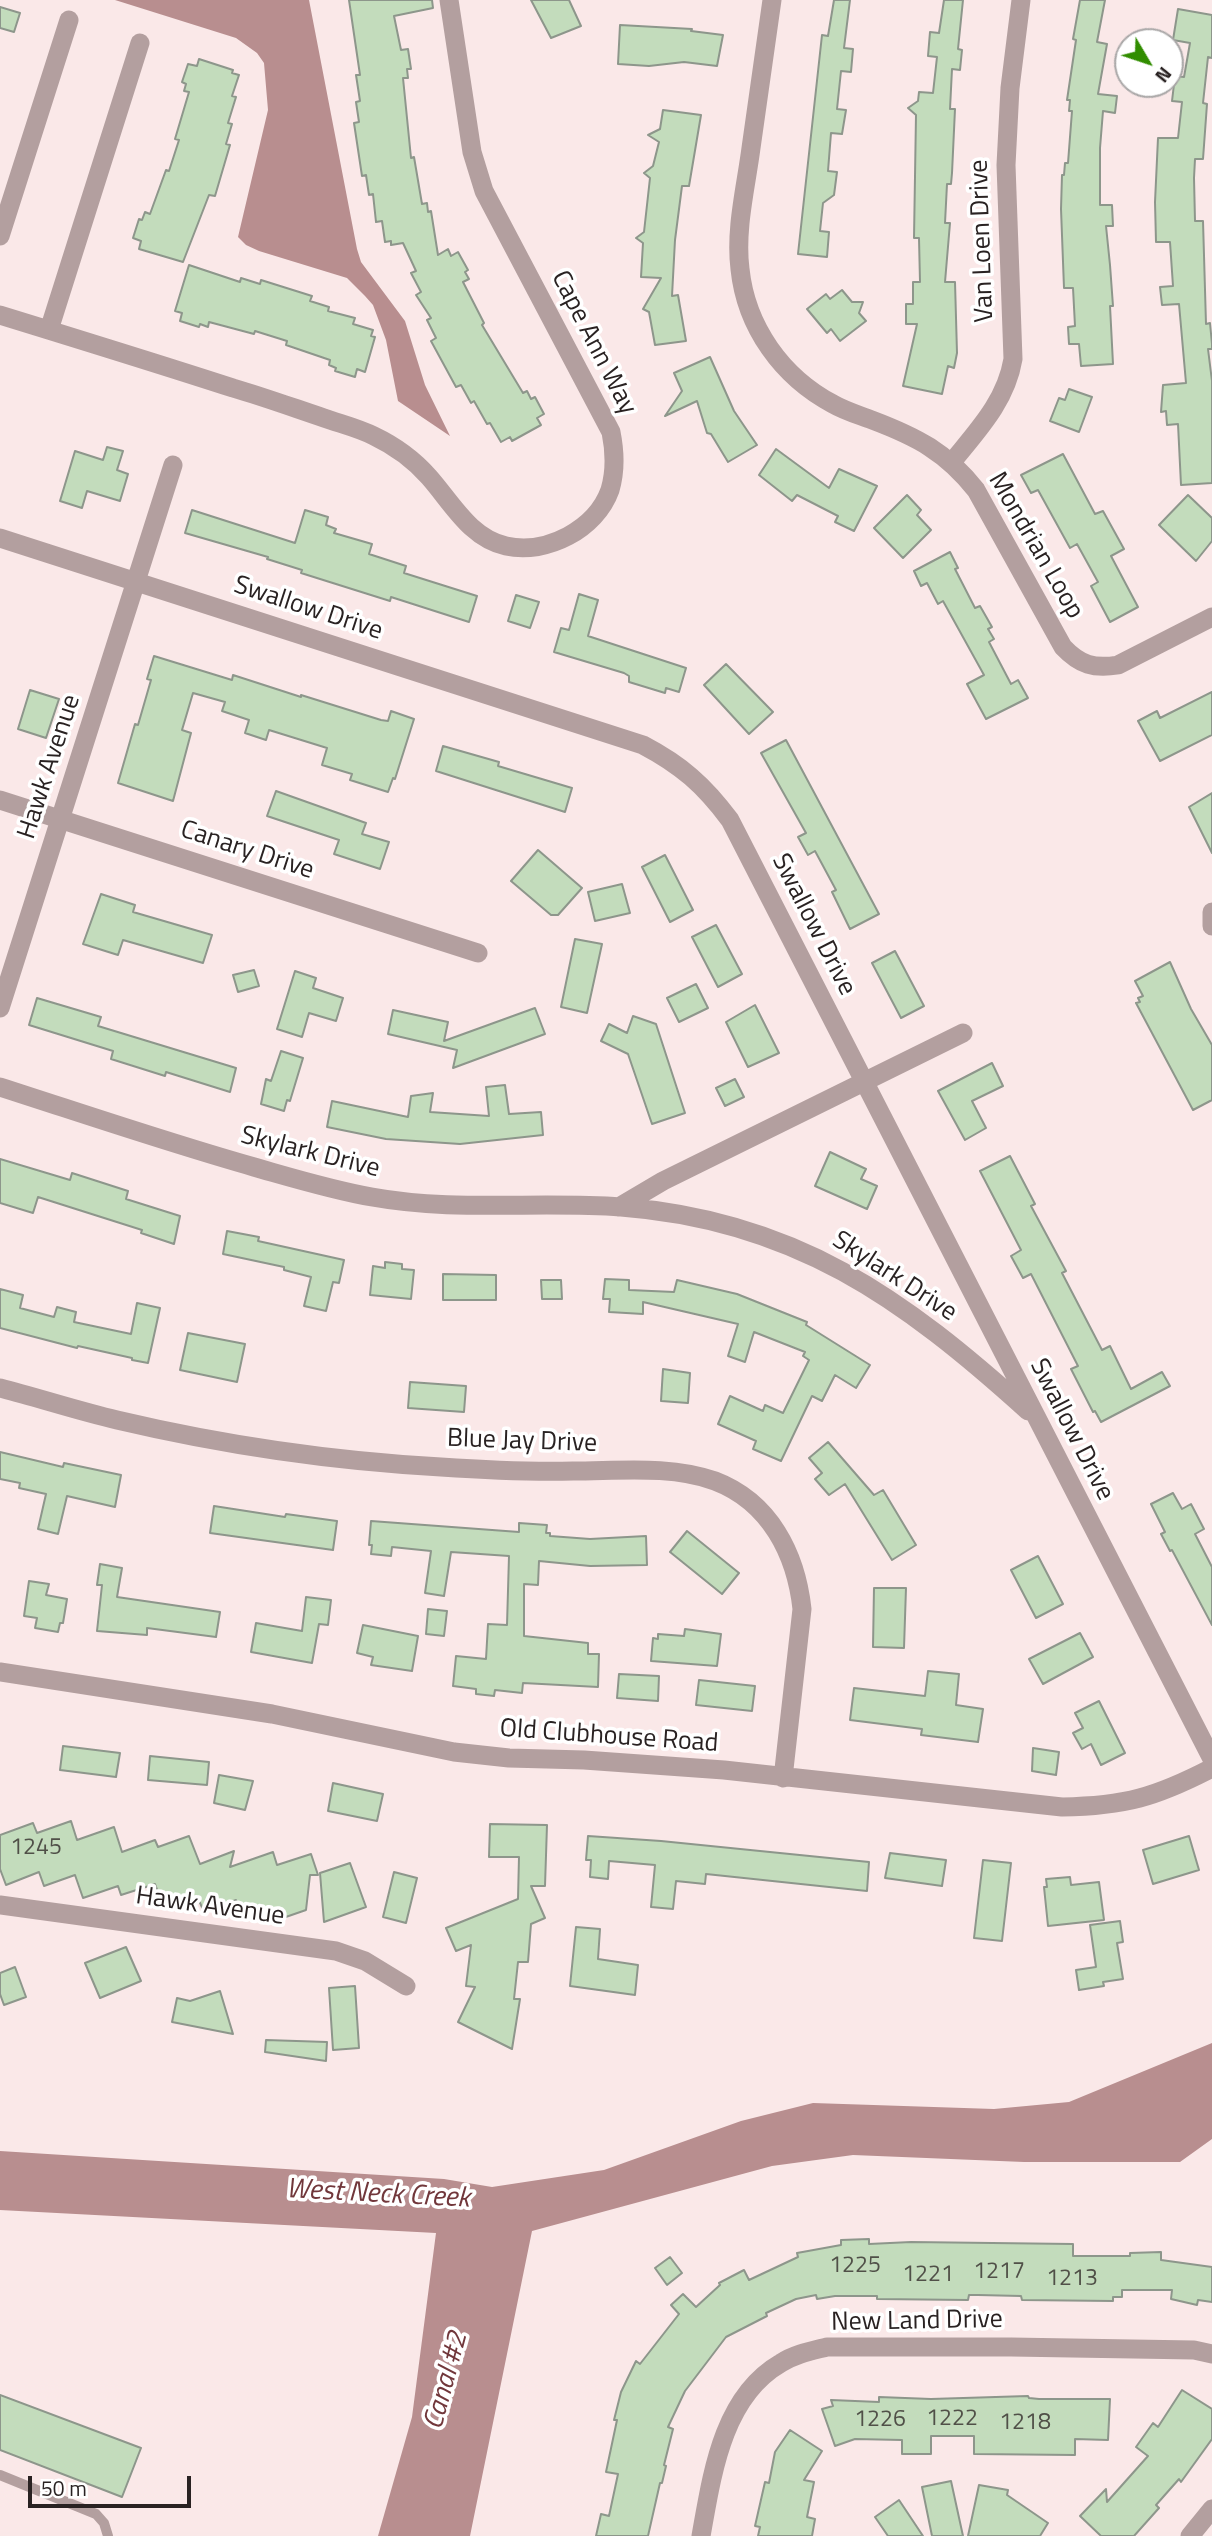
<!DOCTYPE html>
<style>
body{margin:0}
#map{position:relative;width:1212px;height:2536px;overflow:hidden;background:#fae8e8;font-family:"Titillium Web",sans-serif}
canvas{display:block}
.north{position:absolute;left:1114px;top:28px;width:70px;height:70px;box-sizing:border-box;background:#fff;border:2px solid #a9a7a7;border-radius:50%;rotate:129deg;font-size:19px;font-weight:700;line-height:28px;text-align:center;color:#292222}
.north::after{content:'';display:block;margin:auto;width:24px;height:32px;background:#318d00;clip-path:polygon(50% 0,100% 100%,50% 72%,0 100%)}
.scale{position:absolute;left:28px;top:2476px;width:163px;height:32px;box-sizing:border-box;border:4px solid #292222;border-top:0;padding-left:9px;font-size:21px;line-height:24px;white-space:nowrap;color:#292222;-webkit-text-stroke:5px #fff;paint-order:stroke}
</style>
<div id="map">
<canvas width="1212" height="2536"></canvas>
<div class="north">N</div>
<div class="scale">50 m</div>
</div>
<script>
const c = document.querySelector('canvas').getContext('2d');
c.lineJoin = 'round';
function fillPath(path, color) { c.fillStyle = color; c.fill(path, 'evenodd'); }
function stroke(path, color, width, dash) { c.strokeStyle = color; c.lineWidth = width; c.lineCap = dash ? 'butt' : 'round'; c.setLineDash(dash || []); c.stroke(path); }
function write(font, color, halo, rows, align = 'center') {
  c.font = font + ' "Titillium Web",sans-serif'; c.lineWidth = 7; c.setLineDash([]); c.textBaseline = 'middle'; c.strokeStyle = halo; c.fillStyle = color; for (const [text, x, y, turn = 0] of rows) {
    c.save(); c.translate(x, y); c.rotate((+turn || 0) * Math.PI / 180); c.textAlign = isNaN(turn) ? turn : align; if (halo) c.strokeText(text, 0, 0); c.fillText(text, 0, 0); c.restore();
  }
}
const water = new Path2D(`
 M115,0h194l48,249 4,13 44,59 20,64 25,51 -52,-35 -12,-61 -13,-35 -8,-9 -18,-18 -88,-27 -13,-6 -8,-8 30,-127 -4,-47 -7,-10 -21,-15z
 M1212,2043v96l-32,23h-156l-171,-7 -81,11 -240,65 -62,305h-92l34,-119 24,-184 -436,-23v-59l444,28 48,8 112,-17 137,-49 72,-18 181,6 75,-7z`);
const building = new Path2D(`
 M349,0h83l1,8 -39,8 7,34 7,-1 3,20h-4l1,9h-5l8,80 3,-1 8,47 5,-1 1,9 3,-1 7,44 10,-6 3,7 7,-4 10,18 -3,2 4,7 -6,3 21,41 -2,2 41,68 4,-2 4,8 4,-2 9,17 -7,4 4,7 -29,16 -2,-4 -9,5 -11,-19 -3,1 -13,-23 -3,2 -10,-18 -5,2 -25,-46 5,-3 -9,-18 4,-2 -15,-23 5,-3 -10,-19 5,-2 -13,-28 -12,2v-4l-6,1 -3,-21 -6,1 -3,-28 -4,1 -3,-20 -4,1 -8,-53 5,-1 -3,-20 4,-1 -4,-26h4z
 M531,0h38l12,26 -30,12z
 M834,0h16l-6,48 9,1 -2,23 -10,-1 -4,38 9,1 -4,24 -11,-1 -3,38 9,1 -3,23 -11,8 -3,28 9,1 -2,25 -29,-3 24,-219 6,1z
 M944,0h19l-5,49 4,1 -2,20 -8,-1 -2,40h5l-3,64 -1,11h-4l-2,39h5l-5,59h10l2,71 -3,15 -6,-2 -6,28 -39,-8 14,-62h-11v-20h7v-22h7l-1,-44h-5l2,-123 -8,-7 10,-7 1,-9 14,1 4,-36 -9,-1 2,-24 9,1z
 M1080,0h25l-8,42 10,2 -9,50 19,2 -2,17 -12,-2 -3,37v57h12l1,21h-7l4,39 3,41h-3l3,58 -32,2 -2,-22h-10l-1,-17 7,-1 -2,-38h-9l-3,-79 1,-34h2l1,-12h3l4,-52h-3l1,-11h-3l9,-60 -3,-1z
 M0,7l20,6 -6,19 -14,-4z
 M1178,9l34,6v43l-4,-1 -5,46 4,1 -4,55h-8l-1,19 1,43h8l3,103 4,-1 2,21v5h-4l4,32v102l-31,2 -3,-61 -11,1 -1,-14 -5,1 2,-27 23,-2 -7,-79 -17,1 -2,-18 13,-1 -3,-44h-14l-1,-40 3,-64h20l4,-36 -10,-1 3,-25 9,1 6,-34 -17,-3z
 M620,25l72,4 -1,2 32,4 -6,31 -33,-4 -35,4 -31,-2z
 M199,59l34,11 -1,3 7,2 -7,21 4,1 -8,26 4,1 -6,20 4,1 -15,51 -6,-1 -26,67 -44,-13 2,-8 -8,-3 6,-19 3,1 3,-8 5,2 16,-44 3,1 10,-31 -4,-1 14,-47 -5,-1 2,-7 -4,-2 6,-18 9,2z
 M663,110l38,5 -12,71h-7l-7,54 -3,56 6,-1 8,46 -31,4 -6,-33 -6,-3 18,-31 -20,-1 2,-34 -7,-5 8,-6 6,-54 -6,-5 9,-7 6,-24 -11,-7 12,-6z
 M189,265l51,17 1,-4 19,6 1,-4 51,16 -2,5 19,6 -1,4 27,7 -2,6 20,6 -2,6 4,1 -10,35 -8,-3 -2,8 -20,-6 1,-3 -7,-3 1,-5 -44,-15 1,-4 -32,-10 -1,3 -45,-12 -1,5 -8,-3 -1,3 -19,-6 2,-8 -7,-2z
 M842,290l10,12h11l-4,11 7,8 -26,20 -9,-12 -4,4 -20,-24 19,-15 4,5z
 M710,357l24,54 23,34 -29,17 -17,-28 -4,-1 -10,-32 -32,15 17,-25 -8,-18z
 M1069,389l23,8 -13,35 -29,-11 9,-23 6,2z
 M107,447l16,4 -6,19 11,4 -8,27 -33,-10 -5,17 -22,-7 15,-50 28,9z
 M776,449l53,39 10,-19 38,17 -23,45 -19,-9 3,-6 -41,-21 -5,6 -33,-26z
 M1063,454l32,60 8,-3 21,38 -13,7 27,51 -28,15 -19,-36 7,-4 -21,-38 -7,4 -32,-58 -7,3 -10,-18z
 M907,495l14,15 -4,5 14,15 -28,28 -29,-30z
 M1188,495l24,23v23l-16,20 -37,-36z
 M192,510l103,33 10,-33 23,7 -2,8 10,4 -2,4 38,11 -3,10 37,12 -2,7 73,23 -8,26 -78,-25 -1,4 -89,-28 1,-3 -35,-11 1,-2 -83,-24z
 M950,552l8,16 -3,1 20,39 5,-2 12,21 -4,2 6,10 -5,3 22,42 7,-4 10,18 -42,21 -19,-35 17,-9 -41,-74 -5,3 -11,-21 -6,3 -7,-15z
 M579,594l19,6 -10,36 98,32 -7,24 -13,-4 -1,5 -36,-11v-6l-5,-3 -70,-21 7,-24 8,2z
 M516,595l23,7 -9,26 -22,-7z
 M154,656l78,24 1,-5 68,22v-2l80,25 7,1 3,-10 23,8 -19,60 -2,-1 -5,14 -38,-12 2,-6 -30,-9 5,-17 -58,-18 -3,10 -21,-7 4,-13 -27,-9 3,-9 -32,-9 -11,37 9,3 -18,68 -55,-18 17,-59 3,1 13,-45 -4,-1z
 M726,664l47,48 -24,22 -45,-49z
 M30,690l29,9 -13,39 -28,-9z
 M1212,692v43l-52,26 -22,-40 19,-10 3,7z
 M786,740l93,174 -29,15 -18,-37 4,-2 -21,-39 -7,4 -10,-18 8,-4 -45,-80z
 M443,746l56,16 -1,4 74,22 -7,24 -129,-41z
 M276,791l90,32 -4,11 27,8 -9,27 -46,-15 5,-14 -72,-24z
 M1212,793v60l-23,-46z
 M538,850l44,38 -24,27h-7l-40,-34z
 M665,855l28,55 -23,12 -28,-55z
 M622,884l8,29 -35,8 -7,-29z
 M101,894l34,11 -2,7 79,23 -9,28 -80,-23 -5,15 -35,-11z
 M716,925l26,49 -24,13 -26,-50z
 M575,939l27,5 -15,69 -26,-6z
 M895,951l29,55 -23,12 -29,-55z
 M1170,962l21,47 21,36v55l-19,10 -57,-107 4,-1 -2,-4 5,-2 -8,-15z
 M254,970l5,16 -21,6 -5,-17z
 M295,971l21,7 -3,10 30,10 -7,23 -27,-8 -7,24 -25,-8z
 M696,984l12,24 -29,14 -12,-24z
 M37,998l64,19 -3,9 138,42 -6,24 -64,-20 -1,4 -54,-17 2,-8 -84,-26z
 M755,1005l24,48 -31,14 -22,-45z
 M535,1008l10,26 -92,34 4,-18 -69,-16 5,-24 55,12 -4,19z
 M633,1016l23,8 29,89 -33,11 -24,-70 -27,-13 8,-17 18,9z
 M281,1051l22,7 -13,43 -3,-1 -3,11 -23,-7 5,-25 5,2z
 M992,1063l11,23 -31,15 14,27 -21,12 -27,-49z
 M735,1079l9,18 -19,9 -9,-18z
 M505,1085l4,29 32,-2 2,23 -83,9 -74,-5 -59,-12 5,-26 76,16 3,-21 22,-3 -3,19 59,4 -3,-29z
 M830,1152l36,17 -5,10 16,7 -10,23 -52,-23z
 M1010,1156l25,48 -4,2 35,65 -4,2 40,77 8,-4 21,43 31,-17 8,14 -69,36 -6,-11 -2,1 -22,-43 7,-3 -47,-92 -8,4 -12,-22 10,-6 -41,-79z
 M0,1159l70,21 2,-7 56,18 -2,8 54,17 -6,28 -33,-11 1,-3 -104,-33 -5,16 -33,-10z
 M227,1231l32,6 -1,4 86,19 -5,23 -6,-1 -7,29 -22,-5 7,-29 -27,-7v-3l-61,-13z
 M385,1262l17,2v5l12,1 -3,29 -41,-4 3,-29 12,2z
 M443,1274l53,1v25h-53z
 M605,1279l24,1v10l45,2 3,-12 60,14 70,28 -1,3 64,40 -14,23 -21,-13 -13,26 -10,-5 -31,65 -28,-12 3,-8 -38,-17 12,-28 33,15 2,-6 18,8 26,-53 -6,-4 2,-4 -51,-20 -9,30 -17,-6 10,-32 -95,-22v12l-34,-2 1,-13h-7z
 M541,1280h20l1,19h-20z
 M0,1289l23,6 -3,13 34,9 3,-10 19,5 -2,10 57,12 6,-31 23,5 -12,55 -16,-3v-2l-54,-12 -1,2 -77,-20z
 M188,1333l57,11 -8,38 -57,-12z
 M663,1369l27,4 -2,30 -27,-2z
 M410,1382l56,4 -2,26 -56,-4z
 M828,1442l46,53 9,-5 33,55 -24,15 -47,-76 -16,11 -14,-16 7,-6 -13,-15z
 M0,1452l63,15 1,-4 57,12 -6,32 -48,-11 -9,38 -20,-5 8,-35 -27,-6 1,-5 -20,-4z
 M1173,1493l9,16 9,-5 13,25 -9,5 17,33v58l-40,-75 -2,1 -9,-17 4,-2 -14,-28z
 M214,1506l71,11 1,-3 51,7 -4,29 -123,-17z
 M371,1521l148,11v-9l28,2 -1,8h4v3l40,3 56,-3 1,29 -57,1 -51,-5 -1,24 -14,-1v52l64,7v11h11l-1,33 -75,-4 -1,10 -27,-3 -1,6 -18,-2v-5l-23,-3 3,-30 30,3 2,-35 19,1 2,-69 -58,-4 -7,44 -19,-3 6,-42 -39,-4 -1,9 -20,-2 1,-9h-3z
 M687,1531l52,42 -17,21 -52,-42z
 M1038,1556l25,48 -27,14 -25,-48z
 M100,1564l22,4 -5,29 103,15 -4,25 -69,-9v7l-50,-4 5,-46h-5z
 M29,1581l20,3 -3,11 21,4 -4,24h-3l-2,9 -23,-4 2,-10 -13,-2z
 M874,1588h32l-2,60 -31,-1z
 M306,1597l25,3 -3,25 -9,-1 -7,39 -61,-11 5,-29 46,8z
 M428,1609l19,2 -3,25 -18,-2z
 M363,1625l55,11 -6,35 -41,-6 2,-8 -16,-4z
 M685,1629l36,5 -4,32 -66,-5 2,-23 5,1v-5l26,2z
 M1080,1633l13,24 -50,27 -14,-25z
 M928,1671l31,3 -3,31 27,4 -5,33 -57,-7 1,-6 -72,-9 4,-32 71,8z
 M619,1674l40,2 -1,25 -41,-3z
 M699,1680l56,6 -3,25 -56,-6z
 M1099,1701l26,52 -24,12 -10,-21 -9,5 -9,-16 10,-5 -8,-15z
 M63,1746l57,7 -4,24 -56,-7z
 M1033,1748l26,4 -3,23 -24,-4z
 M150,1756l59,6 -2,23 -59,-5z
 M219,1775l34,6 -8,29 -31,-7z
 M333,1783l50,11 -6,27 -49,-10z
 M71,1821l6,19 37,-13 8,25 33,-12 3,7 31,-11 11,28 34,-13 -4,16 43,-15 4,13 34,-11 7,21h-8l-4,35 -26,9 -4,-10 -33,10 -7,-19 -32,12 -7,-16 -33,12 -9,-24 -34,11 -3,-9 -35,12 -8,-23 -31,11 -5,-14 -33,13 -6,-16v-34l33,-12 4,10z
 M490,1824l57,1 -2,61h-14l14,32 -14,6 -3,38h-10l-4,37h6l-8,50 -54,-27 17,-35 -9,-1 5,-41 -15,6 -10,-23 72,-29 1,-42h-30z
 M588,1836l73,5 208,21 -2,29 -161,-17 -1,10 -29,-3 -3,28 -22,-2 4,-42 -46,-4 -1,18 -18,-2 1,-17h-5z
 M1189,1836l10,34 -46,14 -10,-34z
 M890,1853l56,7 -4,26 -57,-8z
 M983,1860l28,3 -9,78 -28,-3z
 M350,1863l16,44 -42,15 -4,-49z
 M394,1872l23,6 -11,45 -23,-6z
 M1070,1877l1,8 28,-3 5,38 -56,6 -4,-39h3l-1,-8z
 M1120,1921l3,21 -6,1 6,36 -20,3 1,4 -25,4 -3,-20 20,-3 -6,-42z
 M576,1927l24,2 -2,30 40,6 -3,30 -65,-9z
 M126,1947l15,34 -41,17 -15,-35z
 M15,1967l11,30 -22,8 -4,-11v-21z
 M355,1986l4,62 -26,2 -4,-62z
 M220,1991l13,43 -61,-12 5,-24 13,3z
 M266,2040l61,2 -1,19 -61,-9z
 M869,2239v5l42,-2 162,2v12h57v-3l31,-1v8l51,7v35l-14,-2 -1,5 -26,-6 1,-9h-50v7h-9v4l-91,-1 -1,-4 -43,-1h-9l-1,5 -91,-1v-3h-42l-18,3 -1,-4 -20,4 -30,14 1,3 -41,21 -41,54 -17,36 5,2 -9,36 2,1 -4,17h-2l-12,53h-52l5,-22 8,2 9,-42 -12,-2 11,-52h-3l7,-28 15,-31 4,3 39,-50 -8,-9 12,-11 13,13 24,-22 -1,-2 25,-13 5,10 49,-23 -1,-4 44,-8v-5z
 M670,2257l12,16 -15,12 -12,-17z
 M1182,2390l30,19v30l-31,43 -2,-3 -23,26 3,3 -25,28h-33l-21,-20 26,-27 1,13 41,-46 -12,-9 17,-24 5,4z
 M0,2395l141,53 -19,49 -122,-47z
 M1028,2396l1,2 10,1h71l-2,41 -33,-1v16l-101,-1v-18h-43v18h-29v-14l-47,-1 -20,7 -13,-37 11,-3 -2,-6 48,2v-5l52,2z
 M790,2430l32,21 -18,29 10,2 -7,35 8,2 -3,17h-54l2,-9 -5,-1 10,-44 4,1 6,-31z
 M951,2481l12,55h-31l-10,-49z
 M979,2485l29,5 -1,5 41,28 -8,13h-72z
 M899,2500l24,36h-35l-13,-19z`);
const service = new Path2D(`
 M0,2475l96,39 8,9 4,13`);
const minor = new Path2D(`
 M772,0c-7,49 -14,98 -21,148 -5,39 -16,81 -11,121 6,58 42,108 93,135 12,7 26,11 39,16 45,17 74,32 104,70l87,157c17,18 31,22 55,18l94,-48
 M0,236l69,-216
 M0,315c78,24 156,48 233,73 31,9 61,20 91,30 17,6 34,10 50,18 21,10 40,24 55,41 23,26 41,61 77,69 41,9 90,-17 104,-56 6,-20 5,-38 1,-58l-127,-241 -12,-39 -23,-152
 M49,330l91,-287
 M952,462c26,-32 54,-61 61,-103l-7,-194 4,-77 11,-88
 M0,538l643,207c38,20 61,40 87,75l482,939
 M0,800l478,153
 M1212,912v14
 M0,1008l173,-543
 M0,1087c84,27 169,56 254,80 39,11 78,23 118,30 82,15 166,4 249,10 173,13 282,91 407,204
 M619,1207l44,-26 300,-148
 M0,1388c39,10 78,23 117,32 106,25 216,41 324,47 44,3 88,5 132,4 46,0 98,-6 142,10 55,21 81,73 87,128l-19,169
 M0,1672l272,42 182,38 55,6 75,2 140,10 338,37c63,-1 94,-10 150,-39
 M0,1905l336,46 29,10 41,25
 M701,2536c11,-61 21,-139 80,-173 14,-9 30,-12 46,-16h184l183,3 18,4
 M1190,2536l22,-27`);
const numberNames = [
 ["1245",36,1848],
 ["1225",855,2266],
 ["1217",999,2272],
 ["1221",928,2275],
 ["1213",1072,2279],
 ["1222",952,2419],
 ["1226",880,2420],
 ["1218",1025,2423]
];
const streetNames = [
 ["Van Loen Drive",983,241,-92],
 ["Cape Ann Way",593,343,63],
 ["Mondrian Loop",1035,546,60],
 ["Swallow Drive",308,609,18],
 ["Hawk Avenue",50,767,-72],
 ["Canary Drive",247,851,18],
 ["Swallow Drive",813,925,63],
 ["Skylark Drive",310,1153,14],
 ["Skylark Drive",894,1277,33],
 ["Swallow Drive",1071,1430,63],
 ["Blue Jay Drive",522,1442,2],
 ["Old Clubhouse Road",609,1737,4],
 ["Hawk Avenue",210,1907,8],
 ["New Land Drive",917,2322,-1]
];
const waterNames = [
 ["West Neck Creek",378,2195,3],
 ["Canal #2",447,2381,-75]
];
fillPath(water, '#b88e8f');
fillPath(building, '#c3dcbc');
stroke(building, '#8d968b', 2);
stroke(service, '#b39f9f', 10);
stroke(minor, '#b39f9f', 19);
write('23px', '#505048', null, numberNames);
write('26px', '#292222', '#fff', streetNames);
write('italic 28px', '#71373b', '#fff', waterNames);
</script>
